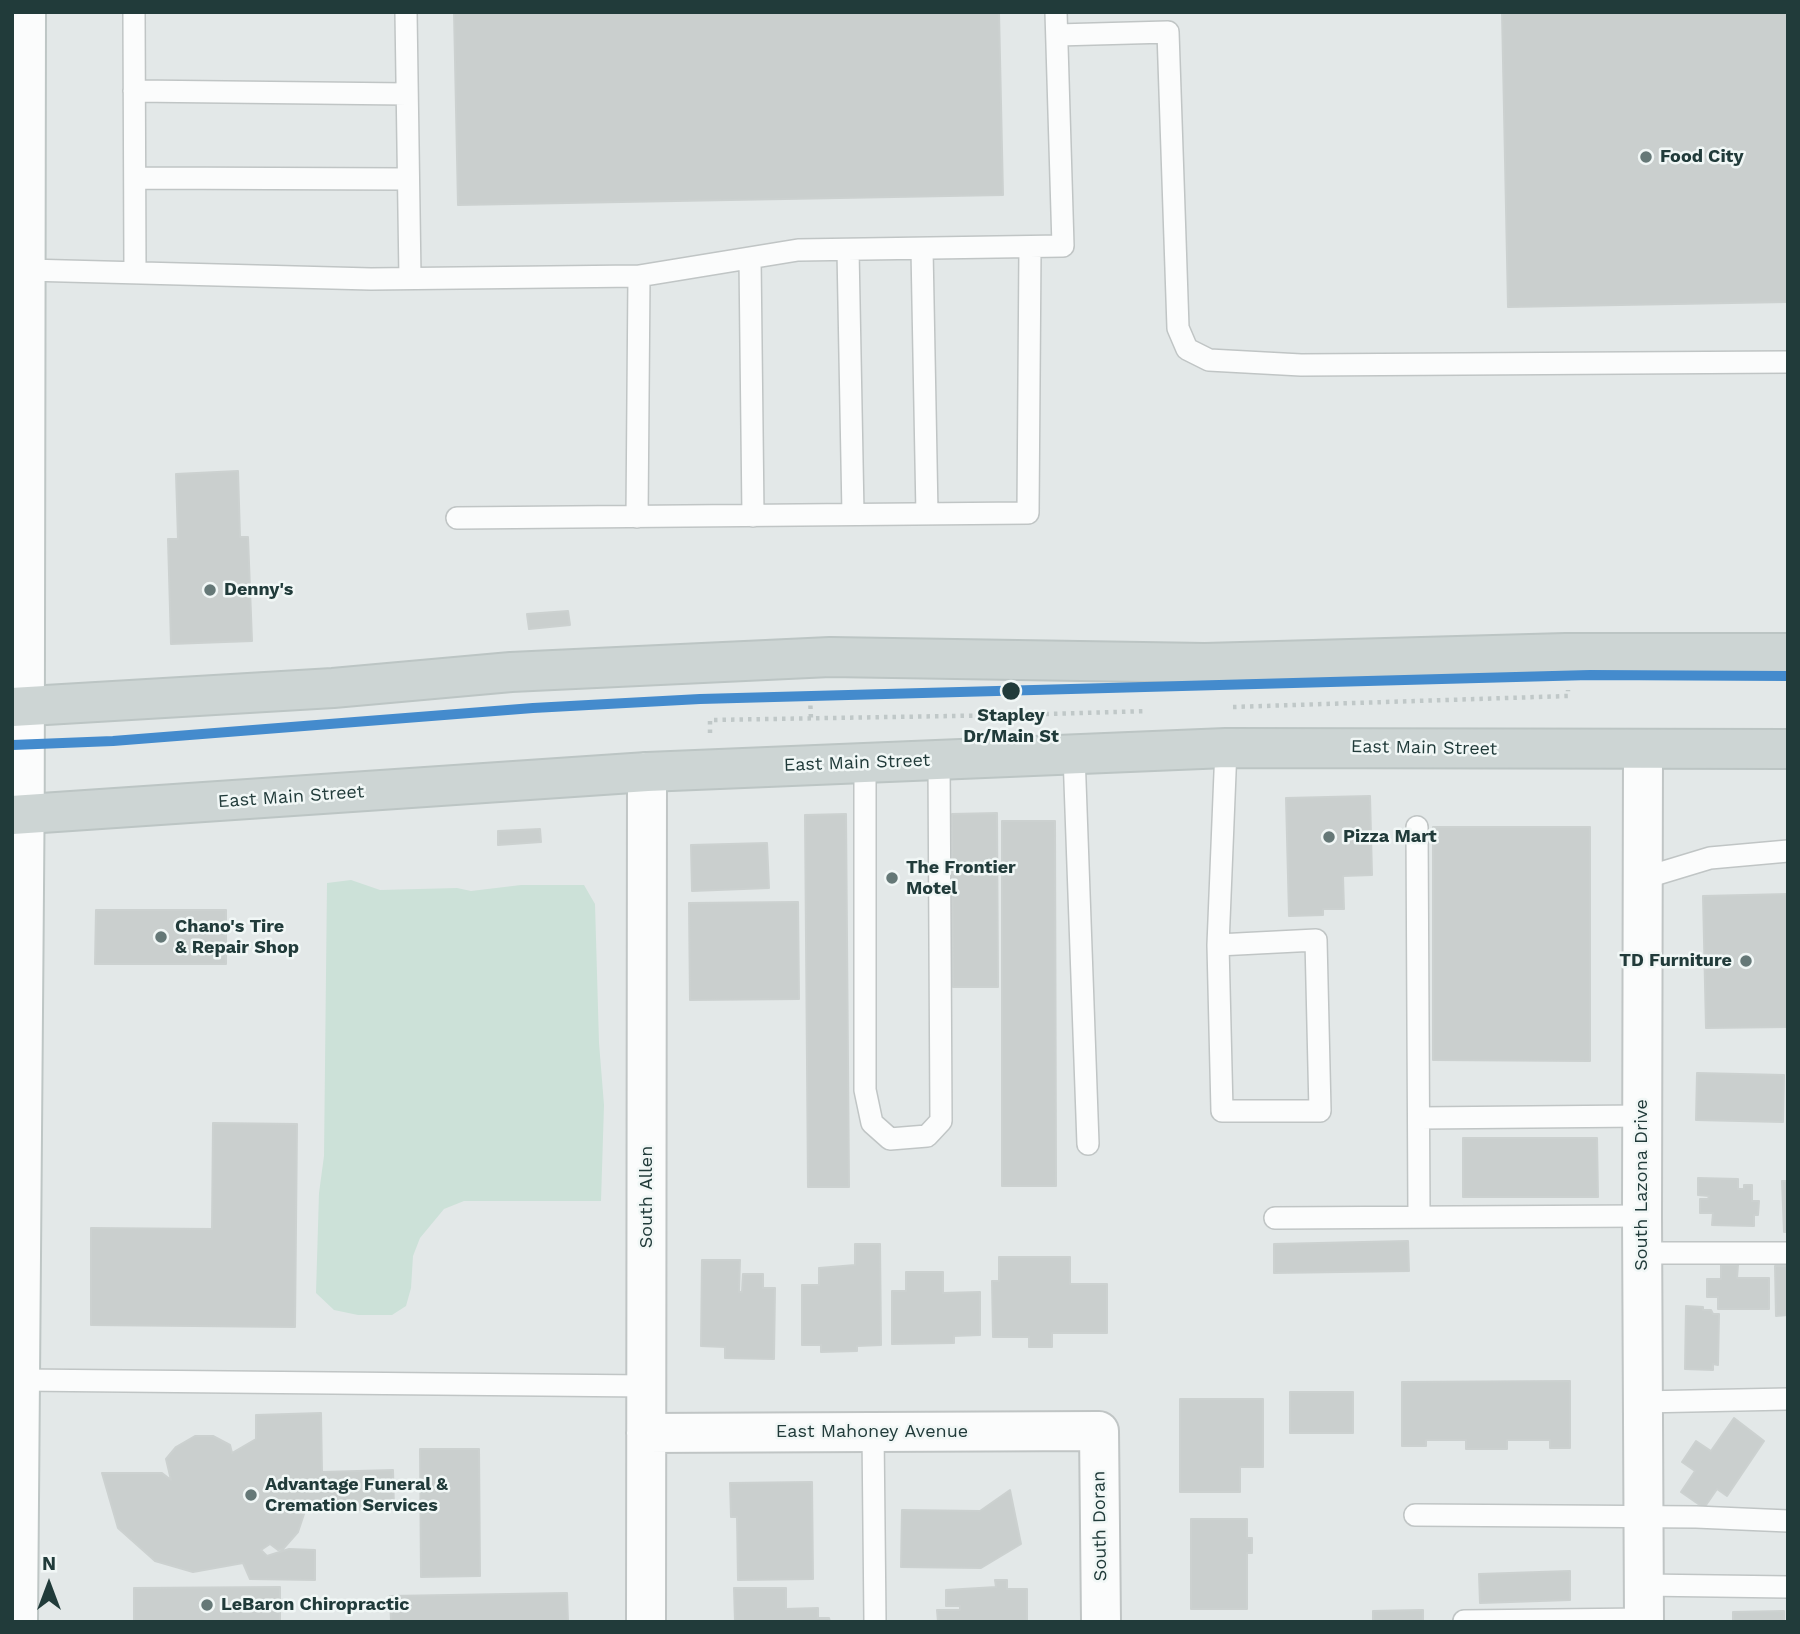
<!DOCTYPE html>
<style>
body{margin:0}
#map{position:relative;width:1800px;height:1634px;overflow:hidden;background:#e3e8e8;font-family:"Work Sans",sans-serif}
canvas{display:block}
.frame{position:absolute;inset:0;border:14px solid #213b3a;pointer-events:none}
.north{position:absolute;left:14px;top:1550px;width:70px;height:70px;-webkit-text-stroke:5px #f1f7f6;paint-order:stroke;rotate:0deg;font-size:19px;font-weight:700;line-height:28px;text-align:center;color:#213b3a}
.north::after{content:'';display:block;margin:auto;width:24px;height:32px;background:#213b3a;clip-path:polygon(50% 0,100% 100%,50% 72%,0 100%)}
</style>
<div id="map">
<canvas width="1800" height="1634"></canvas>
<div class="frame"></div>
<div class="north">N</div>
</div>
<script>
const c = document.querySelector('canvas').getContext('2d');
c.lineJoin = 'round';
function fillPath(path, color) { c.fillStyle = color; c.fill(path, 'evenodd'); }
function stroke(path, color, width, dash) { c.strokeStyle = color; c.lineWidth = width; c.lineCap = dash ? 'butt' : 'round'; c.setLineDash(dash || []); c.stroke(path); }
function write(font, color, halo, rows, align = 'center') {
  c.font = font + ' "Work Sans",sans-serif'; c.lineWidth = 5; c.setLineDash([]); c.textBaseline = 'middle'; c.strokeStyle = halo; c.fillStyle = color; for (const [text, x, y, turn = 0] of rows) {
    c.save(); c.translate(x, y); c.rotate((+turn || 0) * Math.PI / 180); c.textAlign = isNaN(turn) ? turn : align; if (halo) c.strokeText(text, 0, 0); c.fillText(text, 0, 0); c.restore();
  }
}
const green = new Path2D(`
 M351,880l29,10 77,-2 14,3 50,-6h63l11,19 4,139 5,62 -3,96h-137l-20,8 -24,29 -7,18 -2,32 -5,18 -14,9h-34l-24,-5 -18,-17 3,-100 5,-37 3,-273z`);
const building = new Path2D(`
 M454,12h545l4,183 -545,10z
 M1502,12h286v290l-280,5z
 M238,471l2,66h8l4,104 -81,3 -3,-105h10l-2,-65z
 M568,611l2,14 -41,4 -2,-15z
 M1370,796l2,79 -29,1 1,33h-21v6l-34,1 -3,-118z
 M997,813l1,174h-45l-1,-173z
 M846,814l3,373h-41l-3,-372z
 M1002,821h53l1,365h-54z
 M1433,827h157v234l-157,-1z
 M540,829l1,13 -43,3v-14z
 M767,843l2,45 -77,3 -1,-46z
 M1788,894v133l-82,1 -3,-132z
 M798,902l1,97 -109,1 -1,-97z
 M96,910h130v54h-131z
 M1697,1073l87,2 -1,47 -87,-2z
 M213,1123l84,1 -2,203 -204,-2v-97l121,1z
 M1463,1138h134l1,59h-135z
 M1698,1178l40,1v10h6v-4h8v16h7l-1,14h-4v11l-42,-1 1,-12h-13v-14h8l1,-3 -11,-1z
 M1782,1181h6v51h-4z
 M1408,1241l1,30 -135,2v-29z
 M855,1244h25l1,101 -24,1v5l-36,1v-7h-19v-60h17v-17l36,-3z
 M999,1257h71v27h37v49h-55v14h-23v-10h-36l-1,-56h7z
 M702,1260h38l-1,32h3l1,-18h20v14h12l-1,71 -49,-1v-11l-24,-1z
 M1721,1265h17l-1,13h32v31h-51v-12h-11v-18h14z
 M1775,1266h13v49l-12,1z
 M906,1272h37v21l37,-1v43l-26,1v7l-62,1v-53h14z
 M1686,1306l17,1v3h8l2,4h6l-1,51 -5,-1v6l-28,-1z
 M1570,1381v67h-20v-8h-43v9h-41v-9h-40v6h-24v-64z
 M1290,1392h63v41h-63z
 M1180,1399h83v68h-23v25h-60z
 M321,1413l1,59 71,-2 1,39 -89,2 -7,21 -15,17 -5,1 -8,-6 -9,6 6,6 22,-7 26,1v30l-65,-1 -7,-16 -50,9 -38,-11 -37,-33 -16,-55h60l9,7 -5,-21 10,-12 19,-11h18l17,9 2,8 24,-14v-24z
 M1734,1418l30,23 -37,55 -10,-7 -13,19 -23,-16 14,-21 -13,-9 14,-21 15,10z
 M420,1449h59l1,127 -59,1z
 M812,1482l1,97 -75,1 -1,-63h-6l-1,-34z
 M1010,1490l11,54 -40,24 -80,-1 1,-57 78,1z
 M1191,1519h56v19h5v15h-5v56h-56z
 M1570,1571v29l-90,3 -1,-29z
 M995,1580h12v9h20v33h-89l-1,-12h23v-4h-14v-16l50,-3z
 M280,1587v35h-146v-34z
 M734,1588h52v21l32,-1v10h11l1,4h-95z
 M567,1593l1,29h-177l-1,-26z
 M1423,1610v12h-50v-11z
 M1784,1611v11h-51v-10z`);
const path = new Path2D(`
 M810,697l1,22
 M1233,707l335,-11v-6
 M710,733v-13l302,-5 135,-4`);
const lane = new Path2D(`
 M134,12l1,261
 M406,12l4,266
 M1057,35l111,-3 10,296 9,21 22,11 92,5 487,-3
 M134,91l273,3
 M135,178l273,1
 M922,249l5,265
 M848,250l5,264
 M750,258l3,258
 M27,270l344,9 268,-3 159,-26 265,-4 -7,-234
 M637,517l2,-241
 M457,518l571,-5 2,-265
 M1074,754l14,390
 M865,763v327l7,33 18,16 37,-3 14,-15 -2,-361
 M1417,827l2,390
 M1644,878l66,-20 78,-7
 M1218,945l98,-5 4,171h-98l-4,-166 8,-197
 M1420,1118l222,-2
 M1275,1218l367,-2
 M1642,1253h146
 M20,1380l626,6
 M1642,1402l146,-3
 M873,1432l2,190
 M1415,1515l281,2 92,4
 M1644,1585l144,2
 M1464,1621l180,-2`);
const street = new Path2D(`
 M1643,749l-1,467 2,406
 M646,1433l453,-2 2,191
 M646,1622l1,-850`);
const secondary = new Path2D(`
 M18,1622c5,-537 10,-1073 8,-1610`);
const primary = new Path2D(`
 M12,707l321,-19 178,-16 319,-15 375,6 361,-10h222
 M12,815l635,-43 579,-24 562,1`);
const rail1 = new Path2D(`
 M12,745l101,-4 420,-33 167,-9 890,-24 198,1`);
const markers = [
 [1646,157,7,"#657877"],
 [210,590,7,"#657877"],
 [1011,691,10,"#213b3a"],
 [1329,837,7,"#657877"],
 [892,878,7,"#657877"],
 [161,937,7,"#657877"],
 [1746,961,7,"#657877"],
 [251,1495,7,"#657877"],
 [207,1605,7,"#657877"]
];
const poiNames = [
 ["Food City",1660,157],
 ["Denny's",224,590],
 ["Pizza Mart",1343,837],
 ["The Frontier",906,868],
 ["Motel",906,889],
 ["Chano's Tire",175,927],
 ["& Repair Shop",175,948],
 ["TD Furniture",1732,961,"right"],
 ["Advantage Funeral &",265,1485],
 ["Cremation Services",265,1506],
 ["LeBaron Chiropractic",221,1605]
];
const stopNames = [
 ["Stapley",1011,716],
 ["Dr/Main St",1011,737]
];
const streetNames = [
 ["East Main Street",1424,748,1],
 ["East Main Street",857,763,-2],
 ["East Main Street",291,797,-4],
 ["South Lazona Drive",1642,1185,-90],
 ["South Allen",647,1197,-90],
 ["East Mahoney Avenue",872,1432],
 ["South Doran",1100,1526,-91]
];
fillPath(green, '#cce1d8');
fillPath(building, '#cacfce');
stroke(building, '#ccd1d0', 2);
stroke(lane, '#c0c5c5', 24);
stroke(street, '#c0c5c5', 42);
stroke(secondary, '#bec6c5', 42);
stroke(primary, '#bcc5c4', 42);
stroke(path, '#c0c8c8', 4.5, [3.5, 5]);
stroke(lane, '#fbfcfc', 21);
stroke(street, '#fbfcfc', 38);
stroke(secondary, '#fbfcfc', 38);
stroke(primary, '#cdd5d4', 38);
stroke(rail1, '#448bcd', 10);
for (const [x, y, r, color] of markers) { const dot = new Path2D(); dot.arc(x, y, r, 0, 2 * Math.PI); c.fillStyle = color; c.fill(dot); stroke(dot, '#f1f7f6', 2.5); }
write('bold 18px', '#213b3a', '#f1f7f6', poiNames, 'left');
write('bold 18px', '#213b3a', '#f1f7f6', stopNames);
write('18px', '#213b3a', '#f1f7f6', streetNames);
</script>
